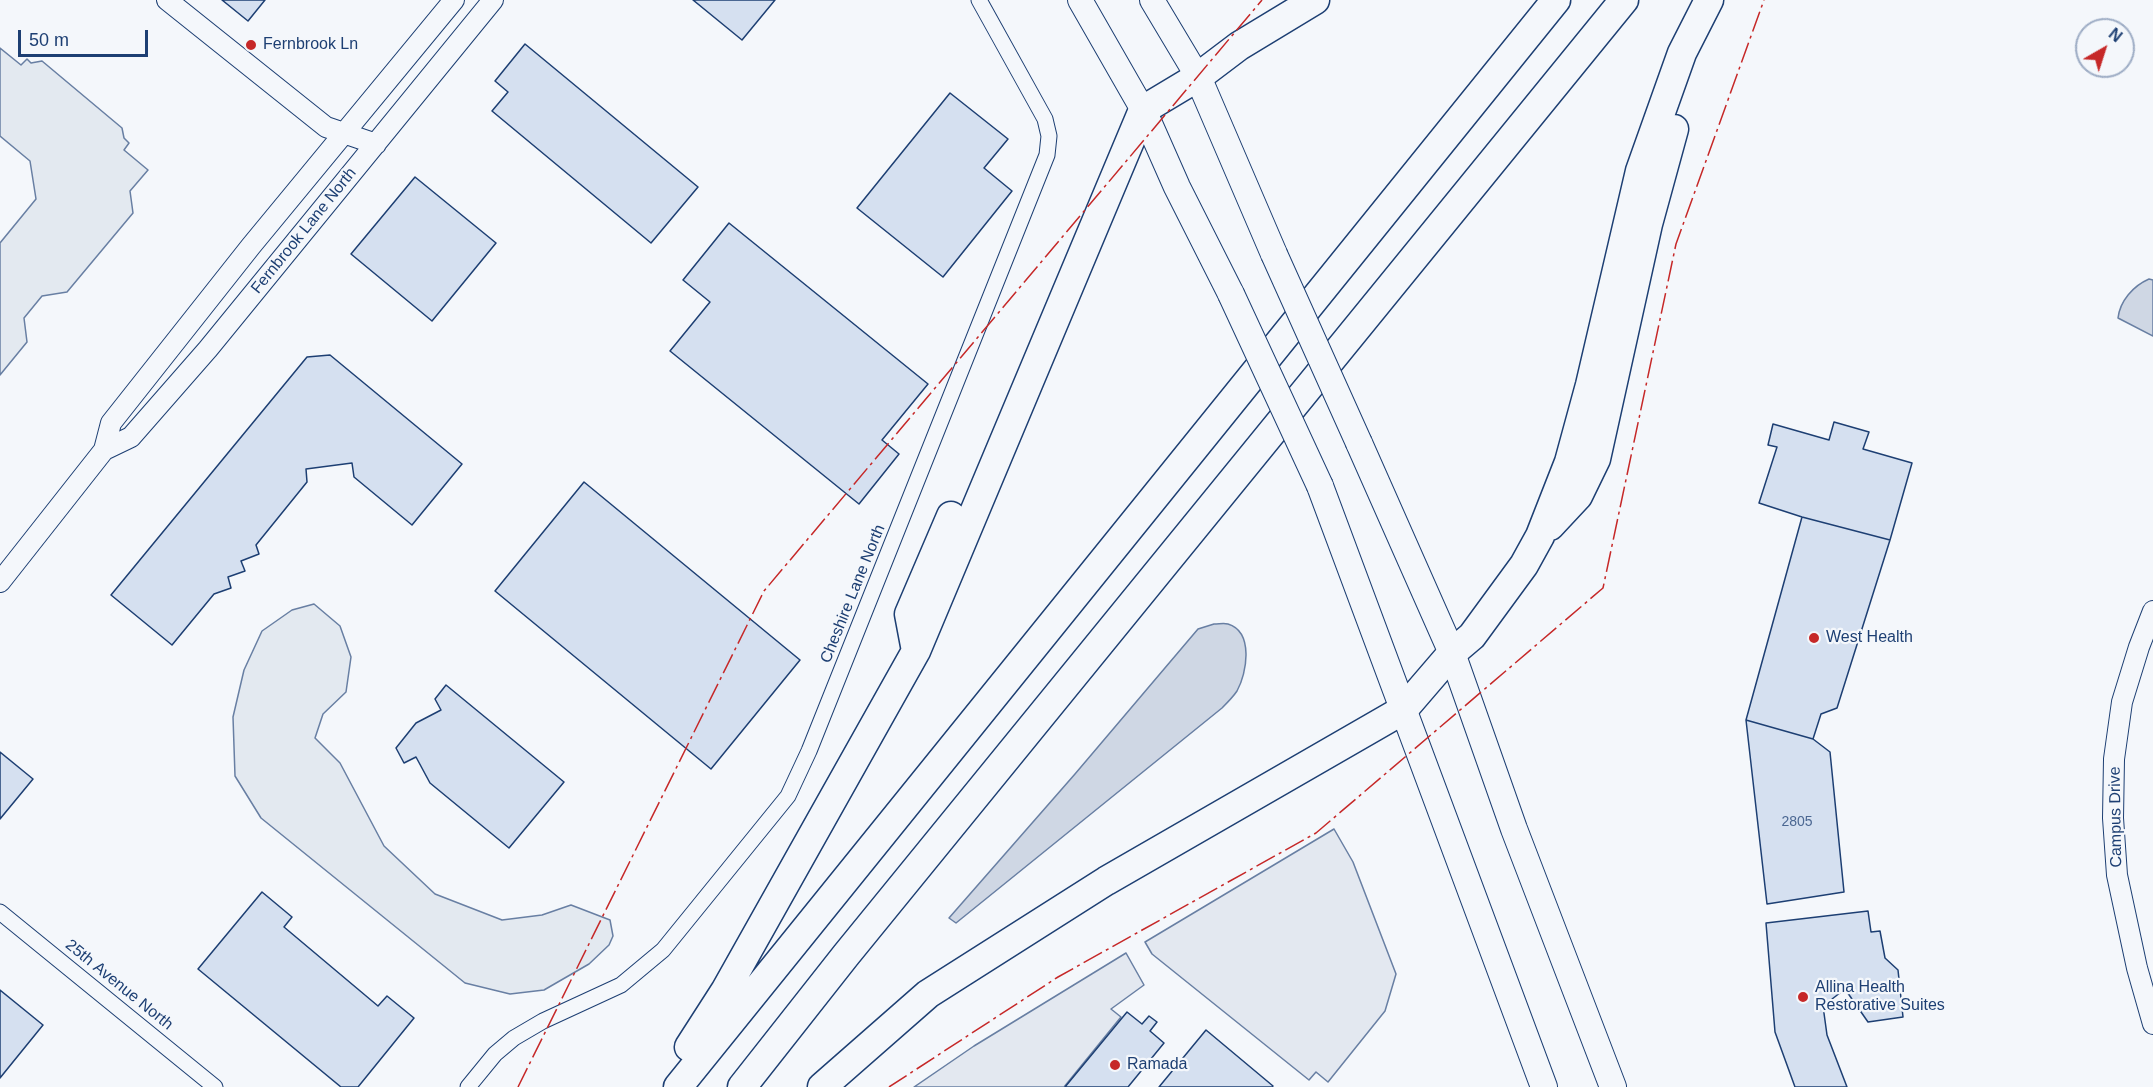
<!DOCTYPE html>
<style>
body{margin:0}
#map{position:relative;width:2153px;height:1087px;overflow:hidden;background:#f4f7fb;font-family:Helvetica,sans-serif}
canvas{display:block}
.north{position:absolute;left:2075px;top:18px;width:60px;height:60px;box-sizing:border-box;background:#f4f7fb;border:2px solid #9eadc5;border-radius:50%;rotate:39deg;font-size:16px;font-weight:700;line-height:24px;text-align:center;color:#1d3f73}
.north::after{content:'';display:block;margin:auto;width:21px;height:27px;background:#c62828;clip-path:polygon(50% 0,100% 100%,50% 72%,0 100%)}
.scale{position:absolute;left:18px;top:30px;width:130px;height:27px;box-sizing:border-box;border:3px solid #1d3f73;border-top:0;padding-left:8px;font-size:18px;line-height:21px;white-space:nowrap;color:#1d3f73;-webkit-text-stroke:4px #f4f7fb;paint-order:stroke}
</style>
<div id="map">
<canvas width="2153" height="1087"></canvas>
<div class="north">N</div>
<div class="scale">50 m</div>
</div>
<script>
const c = document.querySelector('canvas').getContext('2d');
c.lineJoin = 'round';
function fillPath(path, color) { c.fillStyle = color; c.fill(path, 'evenodd'); }
function stroke(path, color, width, dash) { c.strokeStyle = color; c.lineWidth = width; c.lineCap = dash ? 'butt' : 'round'; c.setLineDash(dash || []); c.stroke(path); }
function write(font, color, halo, rows, align = 'center') {
  c.font = font + ' Helvetica,sans-serif'; c.lineWidth = 4.5; c.setLineDash([]); c.textBaseline = 'middle'; c.strokeStyle = halo; c.fillStyle = color; for (const [text, x, y, turn = 0] of rows) {
    c.save(); c.translate(x, y); c.rotate((+turn || 0) * Math.PI / 180); c.textAlign = isNaN(turn) ? turn : align; if (halo) c.strokeText(text, 0, 0); c.fillText(text, 0, 0); c.restore();
  }
}
const green = new Path2D(`
 M0,48l21,17 6,-6 4,4 11,-2 80,67 2,10 5,5 -5,7 24,20 -18,21 3,22 -66,79 -25,4 -18,22 3,24 -27,33v-132l36,-44 -6,-38 -30,-25z
 M314,604l26,22 11,31 -5,35 -23,22 -8,24 25,25 44,83 51,48 67,26 40,-5 29,-10 39,15 3,16 -4,9 -20,19 -45,26 -34,4 -45,-11 -204,-165 -26,-42 -2,-59 11,-47 18,-39 30,-21z`);
const parking = new Path2D(`
 M1334,829l19,33 43,112 -11,37 -57,71 -12,-10 -7,8 -157,-126 -7,-12z
 M1126,953l18,32 -33,24 10,8 -57,70h-150l60,-41z`);
const water = new Path2D(`
 M2149,279l4,1v56l-35,-18c2,-17 15,-32 31,-39z
 M1214,624c5,0 10,-1 14,0 26,8 19,49 9,67 -4,6 -10,12 -15,17l-266,215 -7,-5 126,-144 123,-145z`);
const building = new Path2D(`
 M222,0h43l-17,21z
 M693,0h82l-33,40z
 M525,44l173,143 -47,56 -159,-132 16,-19 -13,-11z
 M950,93l58,46 -24,29 28,23 -69,86 -86,-69z
 M415,177l81,66 -64,78 -81,-67z
 M729,223l199,161 -46,56 17,14 -40,50 -189,-153 40,-49 -27,-22z
 M330,355l132,109 -50,61 -58,-48 -2,-14 -46,6 1,13 -51,63 3,9 -18,7 4,10 -17,6 3,11 -17,6 -42,51 -61,-50 196,-238z
 M1834,422l35,10 -6,17 49,14 -22,77 -88,-23 -43,-14 18,-56 -9,-2 5,-21 56,16z
 M584,482l216,178 -89,109 -216,-178z
 M1802,517l88,23 -53,168 -16,6 -8,25 -67,-19z
 M446,685l118,97 -55,66 -79,-65 -14,-26 -12,6 -8,-15 20,-25 25,-13 -6,-11z
 M1746,720l67,19 17,13 14,140 -77,12z
 M0,752l33,27 -33,40z
 M262,892l30,25 -8,10 94,79 9,-10 27,22 -56,69h-17l-143,-118z
 M1868,911l3,21 9,-1 5,27 13,12 5,47 -35,5 -23,-33 -22,17 4,29 20,52h-52l-20,-55 -9,-109z
 M0,990l43,35 -43,53z
 M1127,1012l15,12 7,-8 8,6 -7,9 14,12 -36,44h-63z
 M1206,1030l67,56 -1,1h-113z`);
const minor = new Path2D(`
 M0,912l215,175
 M468,1087l27,-33 19,-16 29,-17 78,-36 42,-35 125,-154 21,-45 238,-596 2,-19 -4,-17 -66,-119`);
const tertiary = new Path2D(`
 M167,0l159,127 50,17
 M104,450l27,-13 77,-88 285,-349
 M0,582l104,-132 7,-27 140,-177 203,-246
 M2153,611l-14,36 -17,55 -8,57 -1,59 4,57 20,93 16,56`);
const primary = new Path2D(`
 M1080,0l63,110
 M1152,0l46,77`);
const trunk = new Path2D(`
 M1198,77l76,177
 M1143,110l34,77 54,107
 M1359,443l93,210 62,176 99,258
 M1320,486l224,601`);
const motorway = new Path2D(`
 M1550,526l28,-30 18,-37 52,-235 26,-95
 M916,651l-7,-37 42,-98
 M689,1047l36,-56 191,-340 227,-541 55,-33 41,-31 76,-46
 M678,1087l878,-1087
 M742,1087l104,-132 778,-955
 M822,1087l106,-93 178,-113 297,-171 49,-57 20,-17 52,-71 16,-29 29,-74 21,-77 50,-214 42,-118 27,-53`);
const trunkBridge = new Path2D(`
 M1274,254l85,189
 M1231,294l89,192`);
const power = new Path2D(`
 M518,1087l246,-496 498,-591
 M889,1087l169,-110 258,-144 287,-245 73,-344 88,-244`);
const markers = [
 [251,45,6,"#c62828"],
 [1814,638,6,"#c62828"],
 [1803,997,6,"#c62828"],
 [1115,1065,6,"#c62828"]
];
const numberNames = [
 ["2805",1797,822]
];
const poiNames = [
 ["Fernbrook Ln",263,45],
 ["West Health",1826,638],
 ["Allina Health",1815,988],
 ["Restorative Suites",1815,1006],
 ["Ramada",1127,1065]
];
const streetNames = [
 ["Fernbrook Lane North",304,231,-51],
 ["Cheshire Lane North",853,594,-68],
 ["Campus Drive",2116,817,-91],
 ["25th Avenue North",119,985,39]
];
fillPath(green, '#e3e9f0');
stroke(green, '#687fa3', 1.5);
fillPath(parking, '#e3e8f0');
stroke(parking, '#687fa3', 1.5);
fillPath(water, '#cfd7e4');
stroke(water, '#687fa3', 1.5);
fillPath(building, '#d5e0f0');
stroke(building, '#1d3f73', 1.5);
stroke(minor, '#1d3f73', 17);
stroke(tertiary, '#1d3f73', 22);
stroke(primary, '#1d3f73', 26);
stroke(trunk, '#1d3f73', 28);
stroke(motorway, '#1d3f73', 31);
stroke(minor, '#f4f7fb', 15);
stroke(tertiary, '#f4f7fb', 20);
stroke(primary, '#f4f7fb', 24);
stroke(trunk, '#f4f7fb', 26);
stroke(motorway, '#f4f7fb', 28);
stroke(trunkBridge, '#1d3f73', 28, []);
stroke(trunkBridge, '#f4f7fb', 26);
stroke(power, '#c62828', 1.5, [21, 4.5, 3, 4.5]);
for (const [x, y, r, color] of markers) { const dot = new Path2D(); dot.arc(x, y, r, 0, 2 * Math.PI); c.fillStyle = color; c.fill(dot); stroke(dot, '#f4f7fb', 2); }
write('14px', '#4b6792', null, numberNames);
write('16px', '#1d3f73', '#f4f7fb', poiNames, 'left');
write('16px', '#1d3f73', '#f4f7fb', streetNames);
</script>
